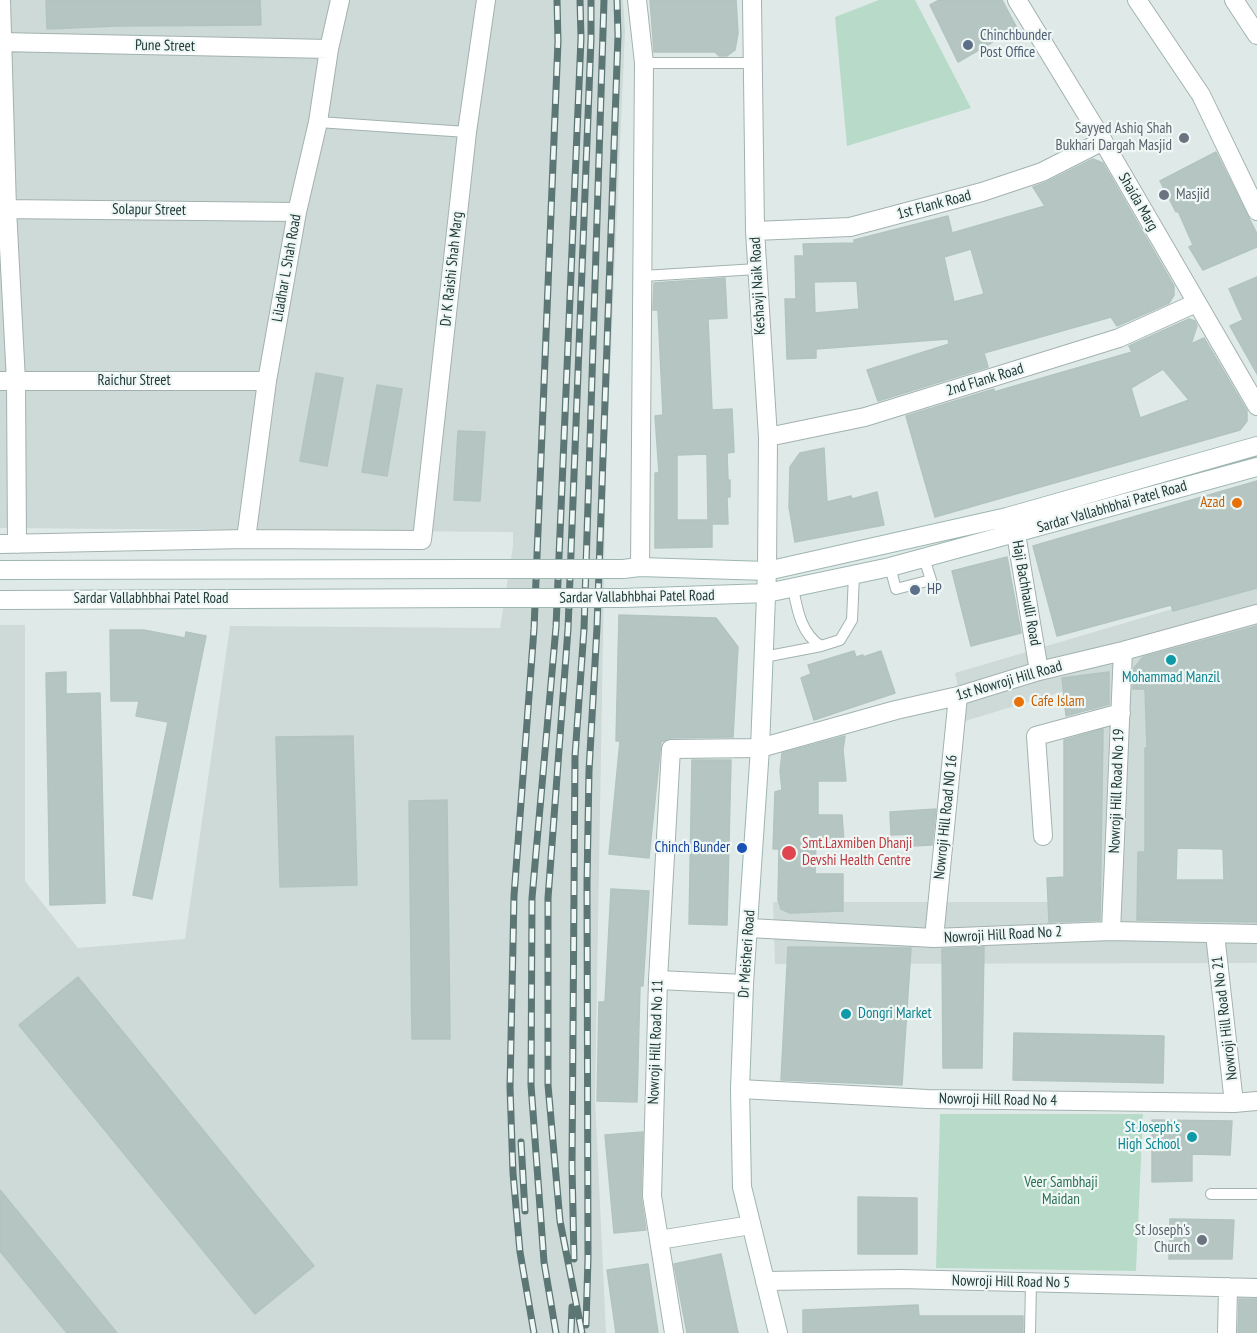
<!DOCTYPE html>
<style>
body{margin:0}
canvas{display:block;background:#dfeae8}
</style>
<canvas width="1257" height="1333"></canvas>
<script>
const c = document.querySelector('canvas').getContext('2d');
c.lineJoin = 'round';
function fillPath(path, color) { c.fillStyle = color; c.fill(path, 'evenodd'); }
function stroke(path, color, width, dash) { c.strokeStyle = color; c.lineWidth = width; c.lineCap = dash ? 'butt' : 'round'; c.setLineDash(dash || []); c.stroke(path); }
function write(font, color, halo, rows, align = 'center') {
  c.font = font + ' "PT Sans Narrow",sans-serif'; c.lineWidth = 4.5; c.setLineDash([]); c.textBaseline = 'middle'; c.strokeStyle = halo; c.fillStyle = color; for (const [text, x, y, turn = 0] of rows) {
    c.save(); c.translate(x, y); c.rotate((+turn || 0) * Math.PI / 180); c.textAlign = isNaN(turn) ? turn : align; if (halo) c.strokeText(text, 0, 0); c.fillText(text, 0, 0); c.restore();
  }
}
const built = new Path2D(`
 M0,0h623l2,31 -19,434 -11,633 11,235h-606v-708h25v256l53,67 107,-9 45,-313 270,2 13,-82v-14l-513,-4z
 M1257,584v49l-110,279 110,1v50l-482,1 -2,-62h321l-3,-219 -126,38 -10,-48z`);
const green = new Path2D(`
 M879,0h36l56,108 -124,38 -12,-129z
 M940,1114h203l-7,157 -200,-3z`);
const building = new Path2D(`
 M46,0h214l1,25 -144,1 -70,3z
 M650,0h86l2,33 -3,17 -8,6h-8l-4,-4h-61z
 M939,0h63l15,28 -59,34 -28,-57z
 M1216,152l41,82v13l-54,23 -14,-23 4,-2 -15,-34 -2,1 -16,-31z
 M1093,159l10,4 71,123v9l-5,8 -52,23 -6,-9 -127,36 4,14 -110,34 -11,-31 82,-26 -1,-5 -132,10v9l-29,1 -2,-60h11l-1,-43h9l-1,-12 51,-1v-3l94,-24 4,17 93,-27 -12,-19 14,-5zM971,249l13,45 -30,8 -10,-45zM857,281l2,28 -44,4 -1,-31z
 M1257,277v97l-27,-48 13,-6 -14,-31z
 M725,278l2,40 -19,1 4,91 20,-1 2,43 -7,1 1,27h2v17h-3l1,27h-16v23l-57,1v-75h4l-4,-57 8,-1 -5,-105h-5l1,-27zM707,454l1,66h-31v-65z
 M1189,319l6,2 2,5 -6,18 13,-6 43,73v10l-7,9 -305,87 -29,-101 88,-27v3l138,-40 -3,-6zM1163,369l26,31 -49,18 -9,-30z
 M316,373l27,5 -16,88 -27,-5z
 M377,385l25,4 -15,87 -25,-4z
 M458,431l27,1 -5,69 -26,-1z
 M824,448l3,54 24,-6 1,3 25,-7 7,33 -89,17 -6,-35 1,-40 10,-14z
 M1257,481v107l-84,23 -2,-6 -114,31 -24,-90z
 M1007,557l14,76 -50,13 -19,-75z
 M619,615l97,3 22,29 -5,90 -62,1 -10,4 -12,116 -40,-4 11,-113h-4z
 M1257,626v296l-120,-2 1,-68h7v-104h2l-2,-59h-12l1,-21 9,-11zM1177,848l46,1 1,31h-48z
 M110,630h34l41,8 1,-6 20,4 -54,263 -19,-4 35,-173 -32,-6 3,-15h-28z
 M854,651l2,6 7,-2v2l18,-6 14,42 -81,27 -13,-42 10,-4 -3,-9z
 M66,672v22l34,-1 5,210 -55,2 -4,-232z
 M1109,672v32l-43,12 -4,-38z
 M1103,729l-3,191 -51,2 -2,-44 17,-1v-137z
 M353,736l4,149 -77,2 -4,-150z
 M845,736l-2,14 3,31h-28v34h24l2,27h-28l-1,32h28v37l-53,2 -9,-4 -3,-9 1,-51h-6l2,-57 7,-2 -2,-19 2,-18z
 M692,760h39l-4,165 -38,-1z
 M447,800l3,239h-38l-3,-238z
 M936,809l-4,36 -19,1v-12l-22,1 -1,-23z
 M611,889l38,2 -6,95h-3l-3,116 -40,-1 2,-99h6z
 M788,947l123,1 -9,137 -121,-5z
 M984,947l-2,121h-39l-1,-119z
 M78,977l236,289 -59,48 -236,-289z
 M1014,1033l150,3 -1,47 -150,-3z
 M1152,1120l80,1 -2,34 -38,-1v27l-40,1z
 M643,1132l-2,64 5,34 -32,3 -9,-98z
 M0,1190l117,143h-50l-67,-82z
 M858,1197l59,1v56h-59z
 M1170,1219l64,1 -2,39h-63z
 M721,1254l17,79h-51l-13,-69z
 M648,1264l10,69h-42l-9,-63z
 M1239,1299h18v34h-19z
 M918,1305l1,11h104v17h-220v-23z`);
const lane = new Path2D(`
 M644,63h109
 M318,122l149,10
 M643,276l114,-7
 M890,567l6,22 35,-9 -7,-22
 M793,588c4,21 8,46 28,58
 M764,657l57,-11 19,-6 12,-20 2,-45
 M1211,1194h46
 M1030,1333l1,-51`);
const street = new Path2D(`
 M1,0l6,209 9,172 1,163
 M637,0l7,63 -4,504
 M752,0l3,231 13,206 -1,134
 M1017,0l86,141 154,265
 M1137,0l64,95 56,116
 M1234,0l23,35
 M0,42l329,7
 M0,209l297,3
 M755,231l95,-4 132,-35 60,-20 61,-31
 M0,381h267
 M768,437l97,-20 254,-79 77,-35
 M1009,521l7,13 23,137
 M246,539l21,-158 30,-169 21,-90 11,-73 11,-49
 M0,544l246,-5 176,1 45,-408 19,-132
 M1043,836l-7,-100 85,-23
 M749,928l185,10 177,-7 146,3
 M1111,931l12,-280
 M1215,934l19,169
 M934,938l24,-242
 M658,980l86,4
 M740,1089l187,10 307,4 23,-2
 M659,1240l92,-15
 M765,1281l136,-2 356,9
 M674,1333l-22,-137 6,-216 13,-231 89,-1 136,-38 62,-14 81,-25 84,-20 134,-37
 M1227,1333l1,-46`);
const secondary = new Path2D(`
 M623,569l17,-2 127,4 240,-54 250,-71
 M0,570l475,-1
 M767,571l-7,177 -16,236 -4,105 2,98 36,146
 M623,598l144,-5 123,-26 367,-100
 M0,600l478,-2`);
const rail = new Path2D(`
 M521,1142l4,69
 M574,1259l-2,-93 3,-410 9,-127 20,-629
 M586,1325l2,-67 -1,-375 2,-112 8,-144 21,-592 -1,-35
 M534,1333l-14,-81 -7,-79 -3,-86 4,-191 20,-267 24,-588 -1,-41
 M556,1333l-12,-71 -13,-177 1,-187 24,-271 25,-589 -1,-38
 M571,1333l1,-26
 M582,1333l-22,-112 -12,-136v-187l20,-269 23,-590v-39`);
const secondaryBridge = new Path2D(`
 M475,569h148
 M478,598h145`);
const markers = [
 [968,45,6,"#5c6f8a"],
 [1184,138,6,"#6b7280"],
 [1164,195,6,"#6b7280"],
 [1237,503,6,"#e8710a"],
 [915,590,6,"#5c6f8a"],
 [1171,660,6,"#0f9aa8"],
 [1019,702,6,"#e8710a"],
 [742,848,6,"#1a4fb4"],
 [789,853,8,"#e0444e"],
 [846,1014,6,"#0f9aa8"],
 [1192,1137,6,"#0f9aa8"],
 [1202,1240,6,"#6b7280"]
];
const serviceNames = [
 ["Chinchbunder",980,36],
 ["Post Office",980,53],
 ["HP",927,590]
];
const streetNames = [
 ["Pune Street",165,46,1],
 ["Shaida Marg",1138,202,60],
 ["1st Flank Road",934,205,-15],
 ["Solapur Street",149,210,1],
 ["Liladhar L Shah Road",287,268,-80],
 ["Dr K Raishi Shah Marg",452,269,-84],
 ["Keshavji Naik Road",758,286,-93],
 ["2nd Flank Road",985,380,-17],
 ["Raichur Street",134,381],
 ["Sardar Vallabhbhai Patel Road",1112,507,-16],
 ["Haji Bachhaulli Road",1026,593,80],
 ["Sardar Vallabhbhai Patel Road",637,597,-1],
 ["Sardar Vallabhbhai Patel Road",151,599],
 ["1st Nowroji Hill Road",1009,681,-16],
 ["Nowroji Hill Road No 19",1117,791,-88],
 ["Nowroji Hill Road N0 16",946,817,-84],
 ["Nowroji Hill Road No 2",1003,935,-3],
 ["Dr Meisheri Road",747,954,-86],
 ["Nowroji Hill Road No 21",1225,1018,-97],
 ["Nowroji Hill Road No 11",656,1042,-88],
 ["Nowroji Hill Road No 4",998,1100,1],
 ["Nowroji Hill Road No 5",1011,1282,1]
];
const worshipNames = [
 ["Sayyed Ashiq Shah",1172,129],
 ["Bukhari Dargah Masjid",1172,146],
 ["Masjid",1176,195,"left"],
 ["St Joseph's",1190,1231],
 ["Church",1190,1248]
];
const foodNames = [
 ["Azad",1225,503],
 ["Cafe Islam",1031,702,"left"]
];
const cultureNames = [
 ["Mohammad Manzil",1171,678],
 ["Dongri Market",858,1014,"left"],
 ["St Joseph's",1180,1128,"right"],
 ["High School",1180,1145,"right"]
];
const healthNames = [
 ["Smt.Laxmiben Dhanji",802,844],
 ["Devshi Health Centre",802,861]
];
const transitNames = [
 ["Chinch Bunder",730,848]
];
const parkNames = [
 ["Veer Sambhaji",1061,1183],
 ["Maidan",1061,1200]
];
fillPath(built, '#cddad7');
fillPath(green, '#b8dbc9');
fillPath(building, '#b5c5c1');
stroke(building, '#b2c4c0', 1.5);
stroke(lane, '#a2b2b0', 12);
stroke(street, '#a2b2b0', 20);
stroke(secondary, '#9eb6b2', 20);
stroke(lane, '#fff', 10);
stroke(street, '#fff', 18);
stroke(secondary, '#fff', 18);
stroke(rail, '#5b7674', 7);
stroke(rail, '#eff7f5', 4.5, [14]);
stroke(secondaryBridge, '#9eb6b2', 20, []);
stroke(secondaryBridge, '#fff', 18);
for (const [x, y, r, color] of markers) { const dot = new Path2D(); dot.arc(x, y, r, 0, 2 * Math.PI); c.fillStyle = color; c.fill(dot); stroke(dot, '#eff7f5', 2); }
write('15px', '#4e5e75', '#eff7f5', serviceNames, 'left');
write('15px', '#203a39', '#eff7f5', streetNames);
write('15px', '#5b616d', '#eff7f5', worshipNames, 'right');
write('15px', '#c56008', '#eff7f5', foodNames, 'right');
write('15px', '#0d838f', '#eff7f5', cultureNames);
write('15px', '#be3a42', '#eff7f5', healthNames, 'left');
write('15px', '#164399', '#eff7f5', transitNames, 'right');
write('15px', '#2b7055', '#eff7f5', parkNames);
</script>
